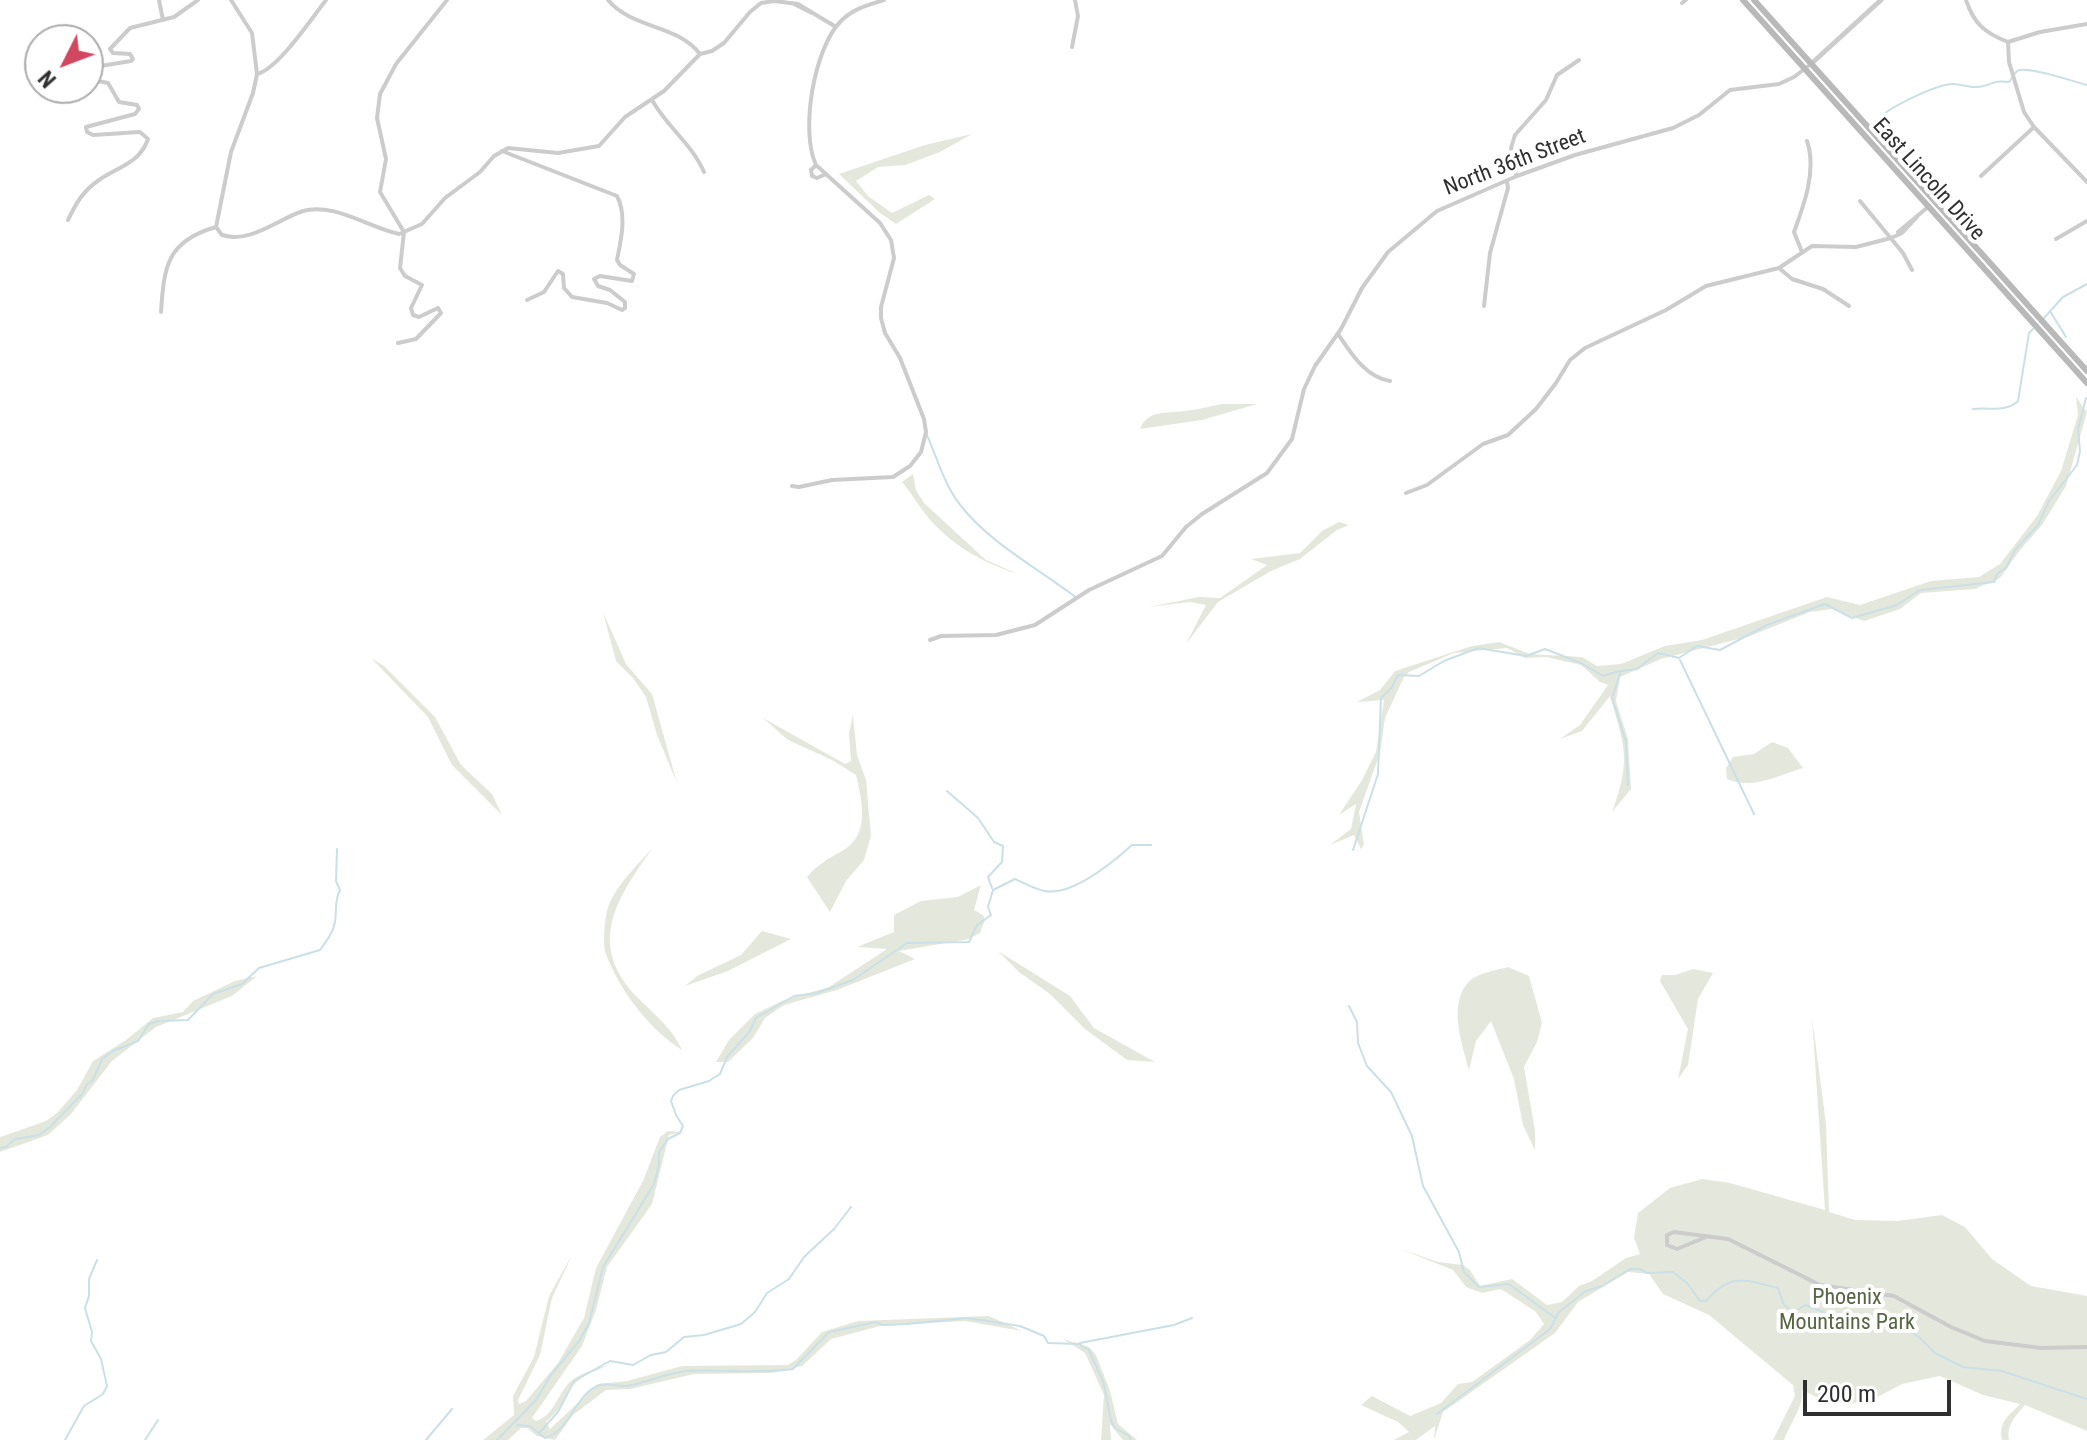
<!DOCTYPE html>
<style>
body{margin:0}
#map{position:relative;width:2087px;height:1440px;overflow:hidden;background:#fff;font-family:"Roboto Condensed",sans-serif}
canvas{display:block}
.north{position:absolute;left:24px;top:24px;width:80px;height:80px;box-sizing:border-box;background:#fff;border:2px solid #acacac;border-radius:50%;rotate:228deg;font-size:22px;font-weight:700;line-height:32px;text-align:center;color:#2f2f2f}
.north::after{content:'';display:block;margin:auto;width:28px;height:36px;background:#d1475f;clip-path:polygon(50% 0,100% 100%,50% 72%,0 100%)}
.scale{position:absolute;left:1803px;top:1380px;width:148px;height:36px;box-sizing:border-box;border:4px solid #2f2f2f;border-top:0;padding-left:10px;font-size:24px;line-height:28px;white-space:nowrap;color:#2f2f2f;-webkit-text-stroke:6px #fff;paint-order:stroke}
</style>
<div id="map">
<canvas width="2087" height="1440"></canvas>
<div class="north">N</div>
<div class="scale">200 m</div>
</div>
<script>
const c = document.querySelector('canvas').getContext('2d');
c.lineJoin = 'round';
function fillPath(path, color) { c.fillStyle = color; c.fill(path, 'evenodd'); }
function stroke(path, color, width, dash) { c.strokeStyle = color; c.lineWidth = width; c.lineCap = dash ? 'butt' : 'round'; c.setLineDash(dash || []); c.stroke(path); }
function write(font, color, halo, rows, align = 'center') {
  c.font = font + ' "Roboto Condensed",sans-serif'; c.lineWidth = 8; c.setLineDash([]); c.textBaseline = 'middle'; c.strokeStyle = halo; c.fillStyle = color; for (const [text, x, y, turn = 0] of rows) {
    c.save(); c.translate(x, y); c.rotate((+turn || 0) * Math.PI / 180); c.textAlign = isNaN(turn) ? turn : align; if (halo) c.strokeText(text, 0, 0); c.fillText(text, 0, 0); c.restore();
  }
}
const green = new Path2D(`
 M972,134l-32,18 -35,13 -27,2 -22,14 12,15 24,17 37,-18 6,4 -39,25 -16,-11 -41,-39 86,-29z
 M2076,397l11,15 -21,74 -24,39 -22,25 -20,28 -25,11 -54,4 -21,16 -36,12 -32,-12 -22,3 -60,24 -89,23 -41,18 -4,24 12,38 3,50 -19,23c19,-52 13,-65 -2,-116l-28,35 -22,8 20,-14 28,-40 -8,-3 -19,-17 -35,-8 -21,1 -18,-10 -53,5 -45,19 -5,5 -19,41 -5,35 -21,59 5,33 -3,4 -7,-14 -24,10 21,-16 5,-25 -17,11 23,-35 14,-28 8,-52 -27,2 23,-12 15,-19 77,-25 27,-4 31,12 52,3 15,9 24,-2 44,-18 37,-6 125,-43 33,8 71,-24 48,-4 21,-13 37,-48 24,-45 17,-56z
 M1223,404h34l-55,16 -62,9c8,-20 26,-15 44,-18 13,-1 26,-5 39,-7z
 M913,474l3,16 8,13 62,57 32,14c-32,-10 -62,-26 -86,-52 -11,-12 -19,-27 -30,-40z
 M1339,522l10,3 -12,5 -37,29 -29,12 -53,31 -32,42 20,-39 -16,-3 -41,5 50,-10 21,1 47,-33 -16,-6 49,-6 22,-22z
 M603,612l23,52 26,30 25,89 -20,-48 -11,-38 -13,-19 -17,-17z
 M371,658l13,8 51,51 26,48 31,29 10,21 -50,-50 -24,-48z
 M853,715l4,40 9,25 5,56 -7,24 -18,21 -16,31 -23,-35c11,-13 21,-18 35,-26 29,-17 20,-49 14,-76l-24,-15 -44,-20 -25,-22 82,46 6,-3 -2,-28z
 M1772,742l16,6 15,20c-26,8 -51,22 -76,11l-1,-11 7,-11 21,-3z
 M654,846c-37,52 -69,98 -16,152 16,16 35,31 44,52 -32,-20 -63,-60 -76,-96 -4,-10 -1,-32 1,-43 6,-24 32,-47 47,-65z
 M981,885l-7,25 9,5 2,5 -5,13 -11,6 -70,12 16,8 -78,31 -53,15 -19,13 -12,20 -25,24h-12l13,-22 26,-26 29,-14 45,-13 58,-38 -30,-2 37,-15v-17l27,-14 37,-4z
 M762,931l29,8 -63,32 -43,15 12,-10 44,-21z
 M998,951l72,45 24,32 61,34 -28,-2 -42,-31 -35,-35 -31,-22z
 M1508,967l21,9 13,47 -5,19 -13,25 11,64v19l-12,-25 -9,-46 -23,-58 -15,20 -7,29c-7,-25 -23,-71 3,-91 8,-6 25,-9 36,-12z
 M1693,969l20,4 -15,26 -10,66 -10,14 10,-50 -28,-48 2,-6h13z
 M257,976l-25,20 -76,31 -44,34 -41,53 -23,21 -48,17v-15l46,-16 11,-8 20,-23 16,-29 33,-21 27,-22 30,-6 10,-11 42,-20z
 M1812,1017l14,107 3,88 26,8 42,1 45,-6 23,12 27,32 39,27 56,10v135l-62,-26c-9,10 -19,21 -16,35h-7c-4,-19 7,-24 18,-36l-37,-9 -43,-19 -38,8 -36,19 -39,-1 -25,-12c2,17 -12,33 -18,50h-11l22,-44 -2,-11 -84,-70 -46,-21 -14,-20 -21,-2 -50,30 -23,31 -112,79 -9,28 1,-14 -19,14h-22l15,-8 -11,-10 -37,-17 11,-9 38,20 31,-13 17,-19 14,-2 58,-42 14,-16 -8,-12 -35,-23 -19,4 -16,-6 -13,-17 -55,-22 40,14 25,3 7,5 10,16 32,-7 35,26 15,-3 17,-16 13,-5 34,-23 14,-4 -6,-16 4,-25 32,-25 32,-9 28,4 95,27z
 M668,1131l16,1 -15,3 -17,69 -45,63 -11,43 -14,36 -50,72 4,3c19,-6 21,-27 34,-39 11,-10 26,-13 41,-18l-27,12 -15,12 -9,20 -14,14 4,7 48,-45 29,-3 55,-15 106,-1 8,-5 26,-28 36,-11 131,-5 33,15 -57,-10 -85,5 -49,13 -29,27 -31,7 -77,1 -64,15 -24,1 -33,25 -18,25 -18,-4 -10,-8h-6l-13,12h-25l31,-25 -1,-19 21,-39 15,-61 24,-43 -21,45 -12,57 -22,45 1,4 7,-3 32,-38 26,-45 12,-50 47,-87 17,-44z
 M1063,1339l26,8 7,8 14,36 8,33 19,16h-14l-13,-16 1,16h-10l3,-45 -19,-42z`);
const stream = new Path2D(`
 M1879,118c11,-11 58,-34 74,-34 8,0 17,4 25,3 15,-2 14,-7 31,-5 3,-4 5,-8 8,-11 9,-6 58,11 70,14
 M2050,311l16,26
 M2043,319l20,-22 24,-13
 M1973,409c17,-2 32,4 45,-8l11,-68 4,-4
 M926,433c11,24 18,52 35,73 30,38 78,63 116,92
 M1680,660l74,154
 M1628,785l-2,-43 -14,-44 9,-27 16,-2 21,-16 21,5 18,-12 23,4 47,-25 58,-21 27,14 45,-13 23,-15 74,-8 4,-9 8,-5 9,-18 23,-25 11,-24 28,-36 3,-14 -2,-22 8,-31
 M947,791l31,27 16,24 9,4 -1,16 -14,15 4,11
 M1353,850l25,-76 3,-76 11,-11 6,-12 21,1 25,-15 34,-13 48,8 19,-7 36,14 22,13 16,-5
 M1349,1006l8,16 1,21 9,23 24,26 21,44 11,50 36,66 5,20 15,15 30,-3 45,33
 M0,1148l6,-1 9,-8 24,-4 11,-8 32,-33 5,-10 6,-4 9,-21 11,-8 25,-10 11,-17 9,-3 30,-1 25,-26 29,-10 17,-16 61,-18c6,-8 13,-17 15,-28 2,-12 -1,-21 5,-32l-4,-9 1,-32
 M1080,1343l94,-18 18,-7
 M1437,1414l113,-85 9,-17 27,-21 16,-5 28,-17h9l8,4 26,-1 14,11 13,18h6c26,-29 38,-21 72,-13l6,17 10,7 11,-7 40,15 58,7 16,10 16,16 28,14 39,4 85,28
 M517,1425l13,1 15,12c24,-6 29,-41 52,-52 10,-4 20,1 30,0 21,-4 40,-13 60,-15 36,-2 71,3 106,-2l36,-37 47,-10 7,3 24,-1 60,-6 53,8 24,10 4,7 31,1 10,6 15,34 7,37 4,7 14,8 2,4
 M540,1432l18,-20 16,-31 36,-20 23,4 18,-10 15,-3 18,-15 20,-2 37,-11 14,-12 12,-19 22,-14 15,-22 30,-28 17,-22
 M65,1440l19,-34 19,-12 4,-8 -6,-27 -10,-18 1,-9 -7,-24 4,-12v-17l8,-19
 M145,1440l13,-20
 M426,1440l26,-31
 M497,1440l39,-40 15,-25 28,-34 10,-18 14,-56 51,-83 5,-19v-13l9,-13 12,-6 3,-7 -7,-11 -5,-14 2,-5 6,-6 30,-9 11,-7 7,-17 23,-26 6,-13 38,-22 23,-3 36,-13 54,-37 62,-1 8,-17 14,-10 -3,-8 5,-17 22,-11c9,4 21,11 30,12 28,5 67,-28 87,-46h19`);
const minor = new Path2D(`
 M159,0l4,20
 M608,0c24,29 69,24 92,54
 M1966,0c8,24 19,33 42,42l1,20 15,50 10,15 53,55
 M792,3l20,10
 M1682,3l4,-3
 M2008,42l32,-10 47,-8
 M1072,47l6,-31 -3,-16
 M88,68l43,-7 2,-2 -3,-5 -17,-1 -3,-4 20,-21 44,-11 24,-17
 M257,74c21,-5 55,-56 69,-74
 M652,100c15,27 40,44 52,72
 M502,151l115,45c10,19 4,44 0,64l3,5 14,9 -2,7 -32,-5 -6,3 4,7 12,4 15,12v6l-3,2 -15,-7 -35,-6 -8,-9 -1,-14 -5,-3 -14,21 -17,8
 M816,165l-5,5 1,6 5,2 9,-4
 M1516,175l-5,-27 4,-13 31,-35 11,-25 22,-15
 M1981,176l53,-49
 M1860,201l43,52 9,17
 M68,220c8,-17 15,-29 31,-40 19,-13 41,-17 49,-41l-8,-7 -47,3 -6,-3 -1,-5 49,-13 4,-5 -2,-4 -18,-3 -11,-19 -20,-4
 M216,227l6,8c28,9 56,-16 81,-24 31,-9 66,17 96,23l23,-10 23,-26 35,-26 14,-16 14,-8 50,5 41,-7 26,-29 39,-26 36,-37 12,-3 12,-8 26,-31 11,-9 13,-2 24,3 38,23
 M216,227l15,-75 22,-59 4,-19 -5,-41 -21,-33
 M1898,232l30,-25
 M2056,239l31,-18
 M1802,252l-8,-20c10,-27 23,-62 13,-91
 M1779,268l13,11 31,10 26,17
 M1484,306l6,-53 18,-65 -1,-6
 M161,312c3,-46 6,-71 55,-85
 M1338,334c13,19 27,43 52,47
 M398,343l18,-4 25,-26 -3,-5 -19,9 -6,-2 -2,-7 11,-23 -17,-9 -5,-8 4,-36 -24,-40 6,-33 -9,-41 3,-24 16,-30 51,-64
 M792,486l7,1 33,-7 61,-3 17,-11 11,-14 5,-20 -2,-13 -24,-61 -15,-25 -4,-15v-11l13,-49 -3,-18 -11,-17 -64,-58c-16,-34 -2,-116 24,-143 12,-13 28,-17 44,-22
 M1406,493l21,-8 56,-41 25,-9 28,-26 20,-26 14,-23 15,-12 81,-38 40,-24 73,-18 33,-22 44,1 35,-9 11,-5 15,-16
 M930,640l11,-4 55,-1 39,-10 54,-35 73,-34 24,-29 16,-13 65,-41 25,-34 12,-50 11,-23 26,-37 21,-41 26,-36 49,-41 80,-35 58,-21 98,-27 26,-13 31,-25 49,-6 15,-7 17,-13
 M1706,1237l-29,12 -10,-4v-10l7,-3 54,7 92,46 74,11 57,31 34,14 56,7 46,-1`);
const tertiary = new Path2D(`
 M1811,64l70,-64`);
const secondary = new Path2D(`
 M1743,0l344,383
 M1754,0l333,371`);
const streetNames = [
 ["North 36th Street",1515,163,-21],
 ["East Lincoln Drive",1928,180,48]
];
const parkNames = [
 ["Phoenix",1847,1298],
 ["Mountains Park",1847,1323]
];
fillPath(green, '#e4e8dc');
stroke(stream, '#cbdfe6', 2);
stroke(minor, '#ccc', 4);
stroke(tertiary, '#ccc', 5);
stroke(secondary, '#b9b9b9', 6);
write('22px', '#2f2f2f', '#fff', streetNames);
write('22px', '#566642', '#fff', parkNames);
</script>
